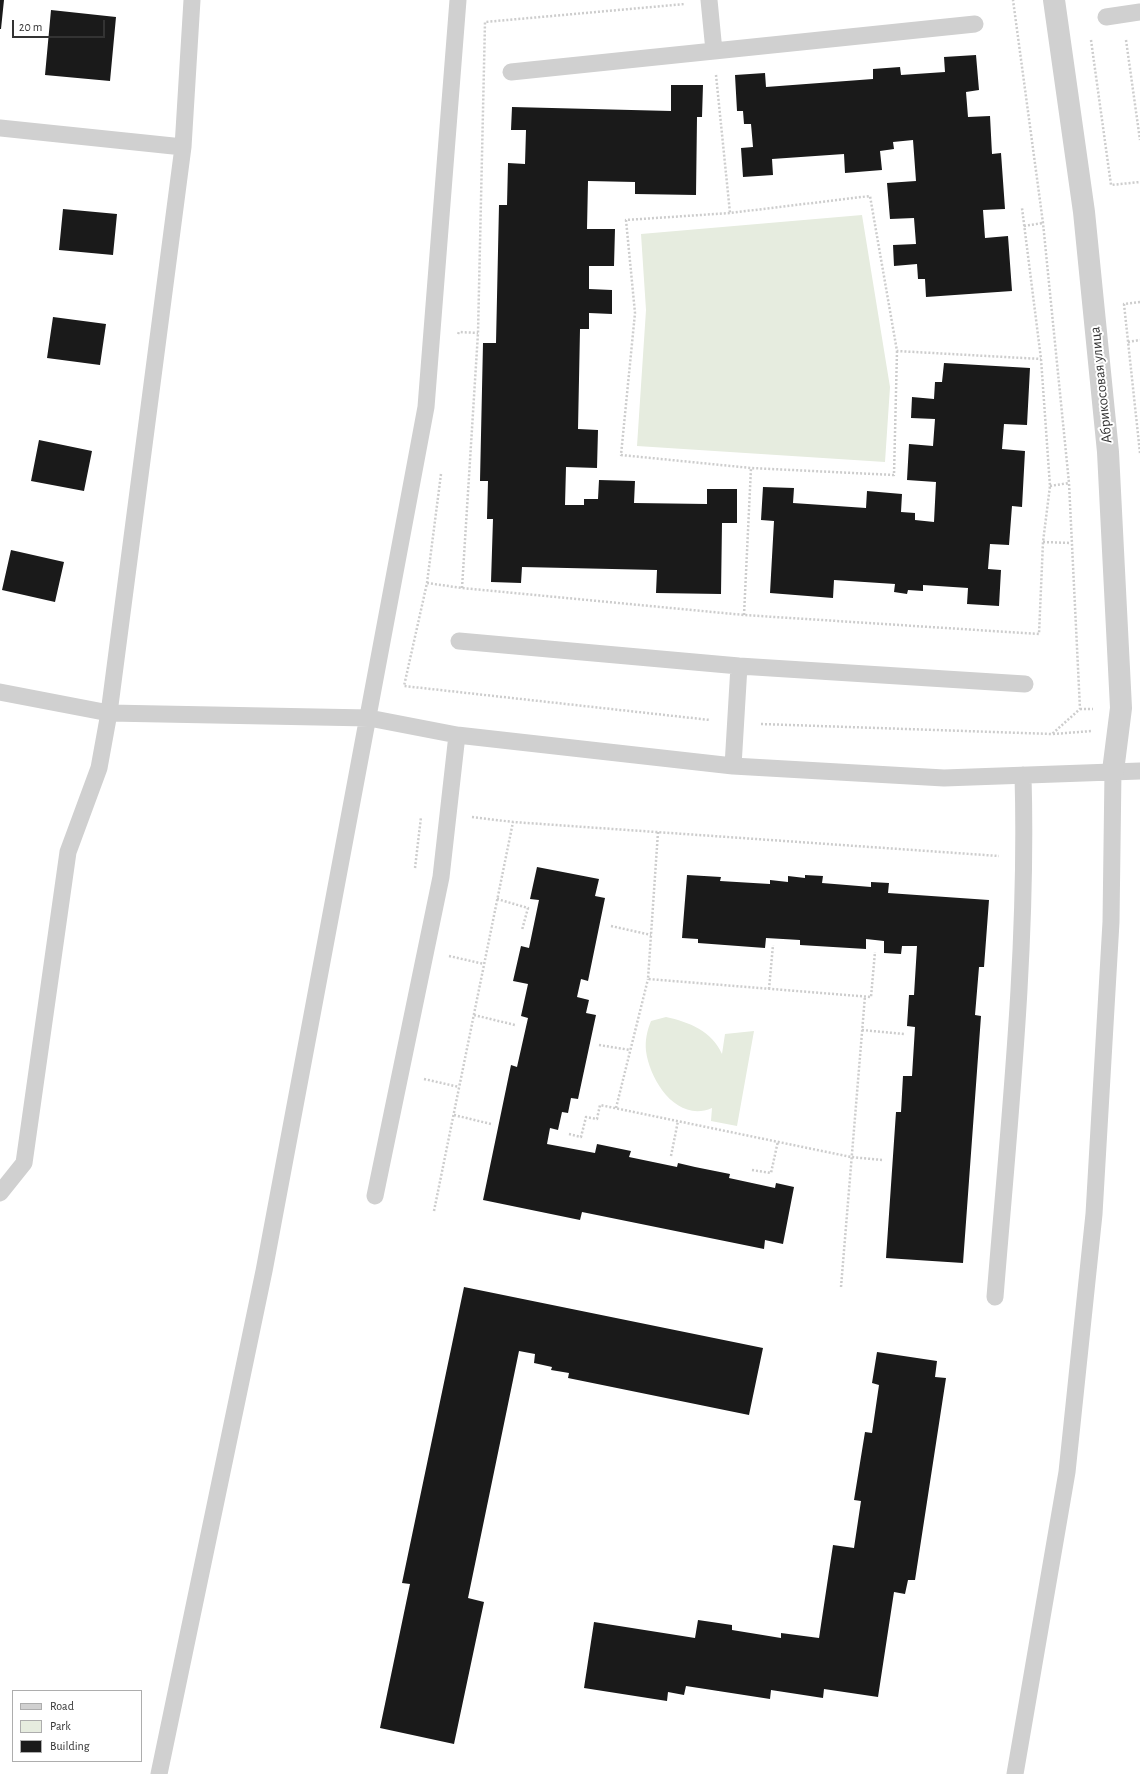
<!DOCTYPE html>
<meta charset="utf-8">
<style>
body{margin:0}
#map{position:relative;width:1140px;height:1774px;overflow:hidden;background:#fff;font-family:"Alegreya Sans",sans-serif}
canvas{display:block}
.legend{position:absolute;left:12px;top:1690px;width:130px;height:72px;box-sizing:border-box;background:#fff;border:1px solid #adadad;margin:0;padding:5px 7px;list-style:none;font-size:12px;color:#333}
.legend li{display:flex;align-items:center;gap:8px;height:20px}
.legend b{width:20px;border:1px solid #adadad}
.scale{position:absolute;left:12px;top:20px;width:93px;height:18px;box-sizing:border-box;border:2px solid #333;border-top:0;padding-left:5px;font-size:12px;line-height:14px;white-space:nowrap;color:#333;-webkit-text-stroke:3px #fff;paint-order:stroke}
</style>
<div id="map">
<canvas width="1140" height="1774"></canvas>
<ul class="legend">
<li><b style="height:5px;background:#d0d0d0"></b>Road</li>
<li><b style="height:11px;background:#e6ecdf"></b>Park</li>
<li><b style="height:11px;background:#1a1a1a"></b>Building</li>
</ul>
<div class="scale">20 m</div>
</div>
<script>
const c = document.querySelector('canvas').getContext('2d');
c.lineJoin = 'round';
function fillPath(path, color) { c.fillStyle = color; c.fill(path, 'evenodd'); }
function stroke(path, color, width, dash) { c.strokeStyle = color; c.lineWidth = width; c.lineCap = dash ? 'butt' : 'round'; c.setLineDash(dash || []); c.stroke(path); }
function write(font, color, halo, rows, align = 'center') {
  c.font = font + ' "Alegreya Sans",sans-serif'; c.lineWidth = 4; c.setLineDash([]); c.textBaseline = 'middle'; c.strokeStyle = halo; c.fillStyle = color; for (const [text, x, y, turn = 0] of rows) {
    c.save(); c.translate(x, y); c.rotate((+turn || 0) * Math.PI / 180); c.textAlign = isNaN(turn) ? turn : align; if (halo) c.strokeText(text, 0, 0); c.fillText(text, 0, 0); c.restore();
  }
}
const green = new Path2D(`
 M862,215l28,172 -5,75 -248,-16 9,-136 -5,-76z
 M666,1017c23,5 46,14 56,37l3,-20 29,-3 -17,95 -26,-5 1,-13c-35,15 -62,-27 -66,-57 -1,-11 1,-20 5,-30z`);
const building = new Path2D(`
 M0,0h4l-3,29h-1z
 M51,10l65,7 -6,64 -65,-6z
 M976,55l3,35 -13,2 2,25 22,-1 2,38 9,-1 4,56 -22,1 2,28 23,-2 4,55 -86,6 -1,-18h-7l-1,-15 -23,2 -1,-21 23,-1 -2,-26 -24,1 -3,-36 29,-2 -3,-41 -20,2 1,7 -14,2 2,19 -37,3 -1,-19 -72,5 1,16 -30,2 -2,-29 12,-1 -2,-23h-7l-1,-13h-6l-2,-36 30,-2 1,14 107,-8v-10l27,-2 1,8 44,-3 -1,-15z
 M671,85h32l-1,32h-5l-1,78 -61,-1v-12l-47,-1 -1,48h28l-1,37h-25v23l23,1v24l-23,-1v16h-9l-2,100 20,1 -1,38 -31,-1 -1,38h19v-6h14l1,-19 36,1 -1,22 73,1v-15h30v34h-15l-1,71 -65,-1 1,-23 -135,-3 -1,16 -30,-1 2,-63h-6l1,-38h-8l3,-138h13l3,-138h8l1,-42 17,1 1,-34h-15l1,-23 159,4z
 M63,209l54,5 -4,41 -54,-5z
 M53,317l53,7 -6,41 -53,-7z
 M944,363l86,5 -3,57 -23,-1 -2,25 23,2 -3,56 -10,-1 -3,39 -19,-1 -2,25 13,1 -2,36 -32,-2 1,-16 -45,-3v6l-15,-1 -1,4 -13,-2 1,-8 -61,-4 -1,18 -63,-5 4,-72 -13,-1 2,-33 31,1 -1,15 73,5 1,-17 35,3 -1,18 14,1v7l19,2 2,-40 -29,-2 2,-36 24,2 2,-27 -24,-1 1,-21 22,2 1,-17h7z
 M39,440l53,11 -8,40 -53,-10z
 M11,550l53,12 -9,40 -53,-12z
 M537,867l62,12 -4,17 10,2 -17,83 -7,-2 -4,18 12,3 -3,13 10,2 -18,84 -7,-1 -3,15 -6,-1 -4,18 -8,-2 -3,16 48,9 2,-9 34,7 -2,6 48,10 1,-4 17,4 35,7 -1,4 46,10 1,-5 18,4 -11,57 -18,-4 -1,9 -182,-37 -2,8 -97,-20 28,-135 6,2 11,-49 -7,-2 7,-32 -15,-3 8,-35 8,2 10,-48 -9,-1z
 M687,875l34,2 -1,4 50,3v-4l18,2v-6l17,2v-3l18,1 -1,7 49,4v-5l18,1 -1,10 101,7 -5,67h-5l-4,48 6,1 -18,247 -77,-5 10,-146h5l2,-36h9l3,-49 -8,-1 2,-31h5l3,-49h-15l-1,8 -17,-1v-12l-18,-2v10l-66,-4v-5l-34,-2 -1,10 -67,-5v-4l-16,-1z
 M464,1287l299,61 -14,67 -181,-37 1,-5 -18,-3 1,-3 -18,-4 1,-9 -16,-3 -51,247 16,4 -30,142 -74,-16 30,-144 -8,-1z
 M877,1352l60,9 -2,16 11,1 -31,202h-7l-3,14 -11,-2 -16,105 -54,-8 -1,9 -52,-8 -1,9 -84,-13 -2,9 -16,-3 -1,9 -83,-13 10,-66 101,16 3,-18 34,5v5l49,8v-5l38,5 14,-93 21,3 7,-47 -7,-1 11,-68 7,1 7,-48 -7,-2z`);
const path = new Path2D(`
 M1091,40l20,145 29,-3
 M1126,40l14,100
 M716,75l14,138
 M1024,226l19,-3
 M1140,302l-16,2 16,149
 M458,334l1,-2 19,1
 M1128,342l12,-2
 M897,351l-3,124 -143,-7 -130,-13 14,-142 -9,-93 104,-7 140,-17 27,155 144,8
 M441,474l-14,109 -23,103 306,34
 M1050,486l19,-3
 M1043,542l28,1
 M427,583l35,5 282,27 295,19 4,-92 7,-56 -9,-127 -19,-151
 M462,588l16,-255 7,-311 200,-18
 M744,615l7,-147
 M1080,709h13
 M761,724l291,10 28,-25 -11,-226 -26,-260 -30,-223
 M1053,734l39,-3
 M472,817l41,5 486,34
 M658,832l-10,147 223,18 4,-45
 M415,868l6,-51
 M497,899l31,9 -6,22
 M611,926l40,9
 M449,956l35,8
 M769,989l4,-44
 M474,1015l41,10
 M862,1030l42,4
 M599,1045l31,5
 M424,1079l35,8
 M616,1108l32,-129
 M454,1115l37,9
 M569,1134l12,3 5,-20 11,2 3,-14 251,52 31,3
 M671,1156l7,-35
 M752,1170l19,3 7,-32
 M434,1211l79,-389
 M841,1287l24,-291`);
const lane = new Path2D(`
 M709,0l5,51
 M1106,17l34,-5
 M511,72l464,-48
 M0,128l183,19
 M459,641l280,25 286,18
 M0,692l109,21 74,-566 9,-147
 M733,766l6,-100
 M0,1193l24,-30 44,-311 31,-84 10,-55 260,5 88,17 276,31 211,12 196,-7
 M375,1196l66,-319 16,-142
 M995,1297c14,-174 33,-348 28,-522
 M159,1774l105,-503 162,-864 32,-407
 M1015,1774l52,-302 27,-258 17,-292 2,-151`);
const street = new Path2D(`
 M1054,0l30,212 24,240 13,256 -8,63`);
const streetNames = [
 ["Абрикосовая улица",1101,385,-96]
];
fillPath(green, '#e6ecdf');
fillPath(building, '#1a1a1a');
stroke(path, '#cdcdcd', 2.5, [2, 2]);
stroke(lane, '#d0d0d0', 17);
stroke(street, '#d0d0d0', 22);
write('15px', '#333', '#fff', streetNames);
</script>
